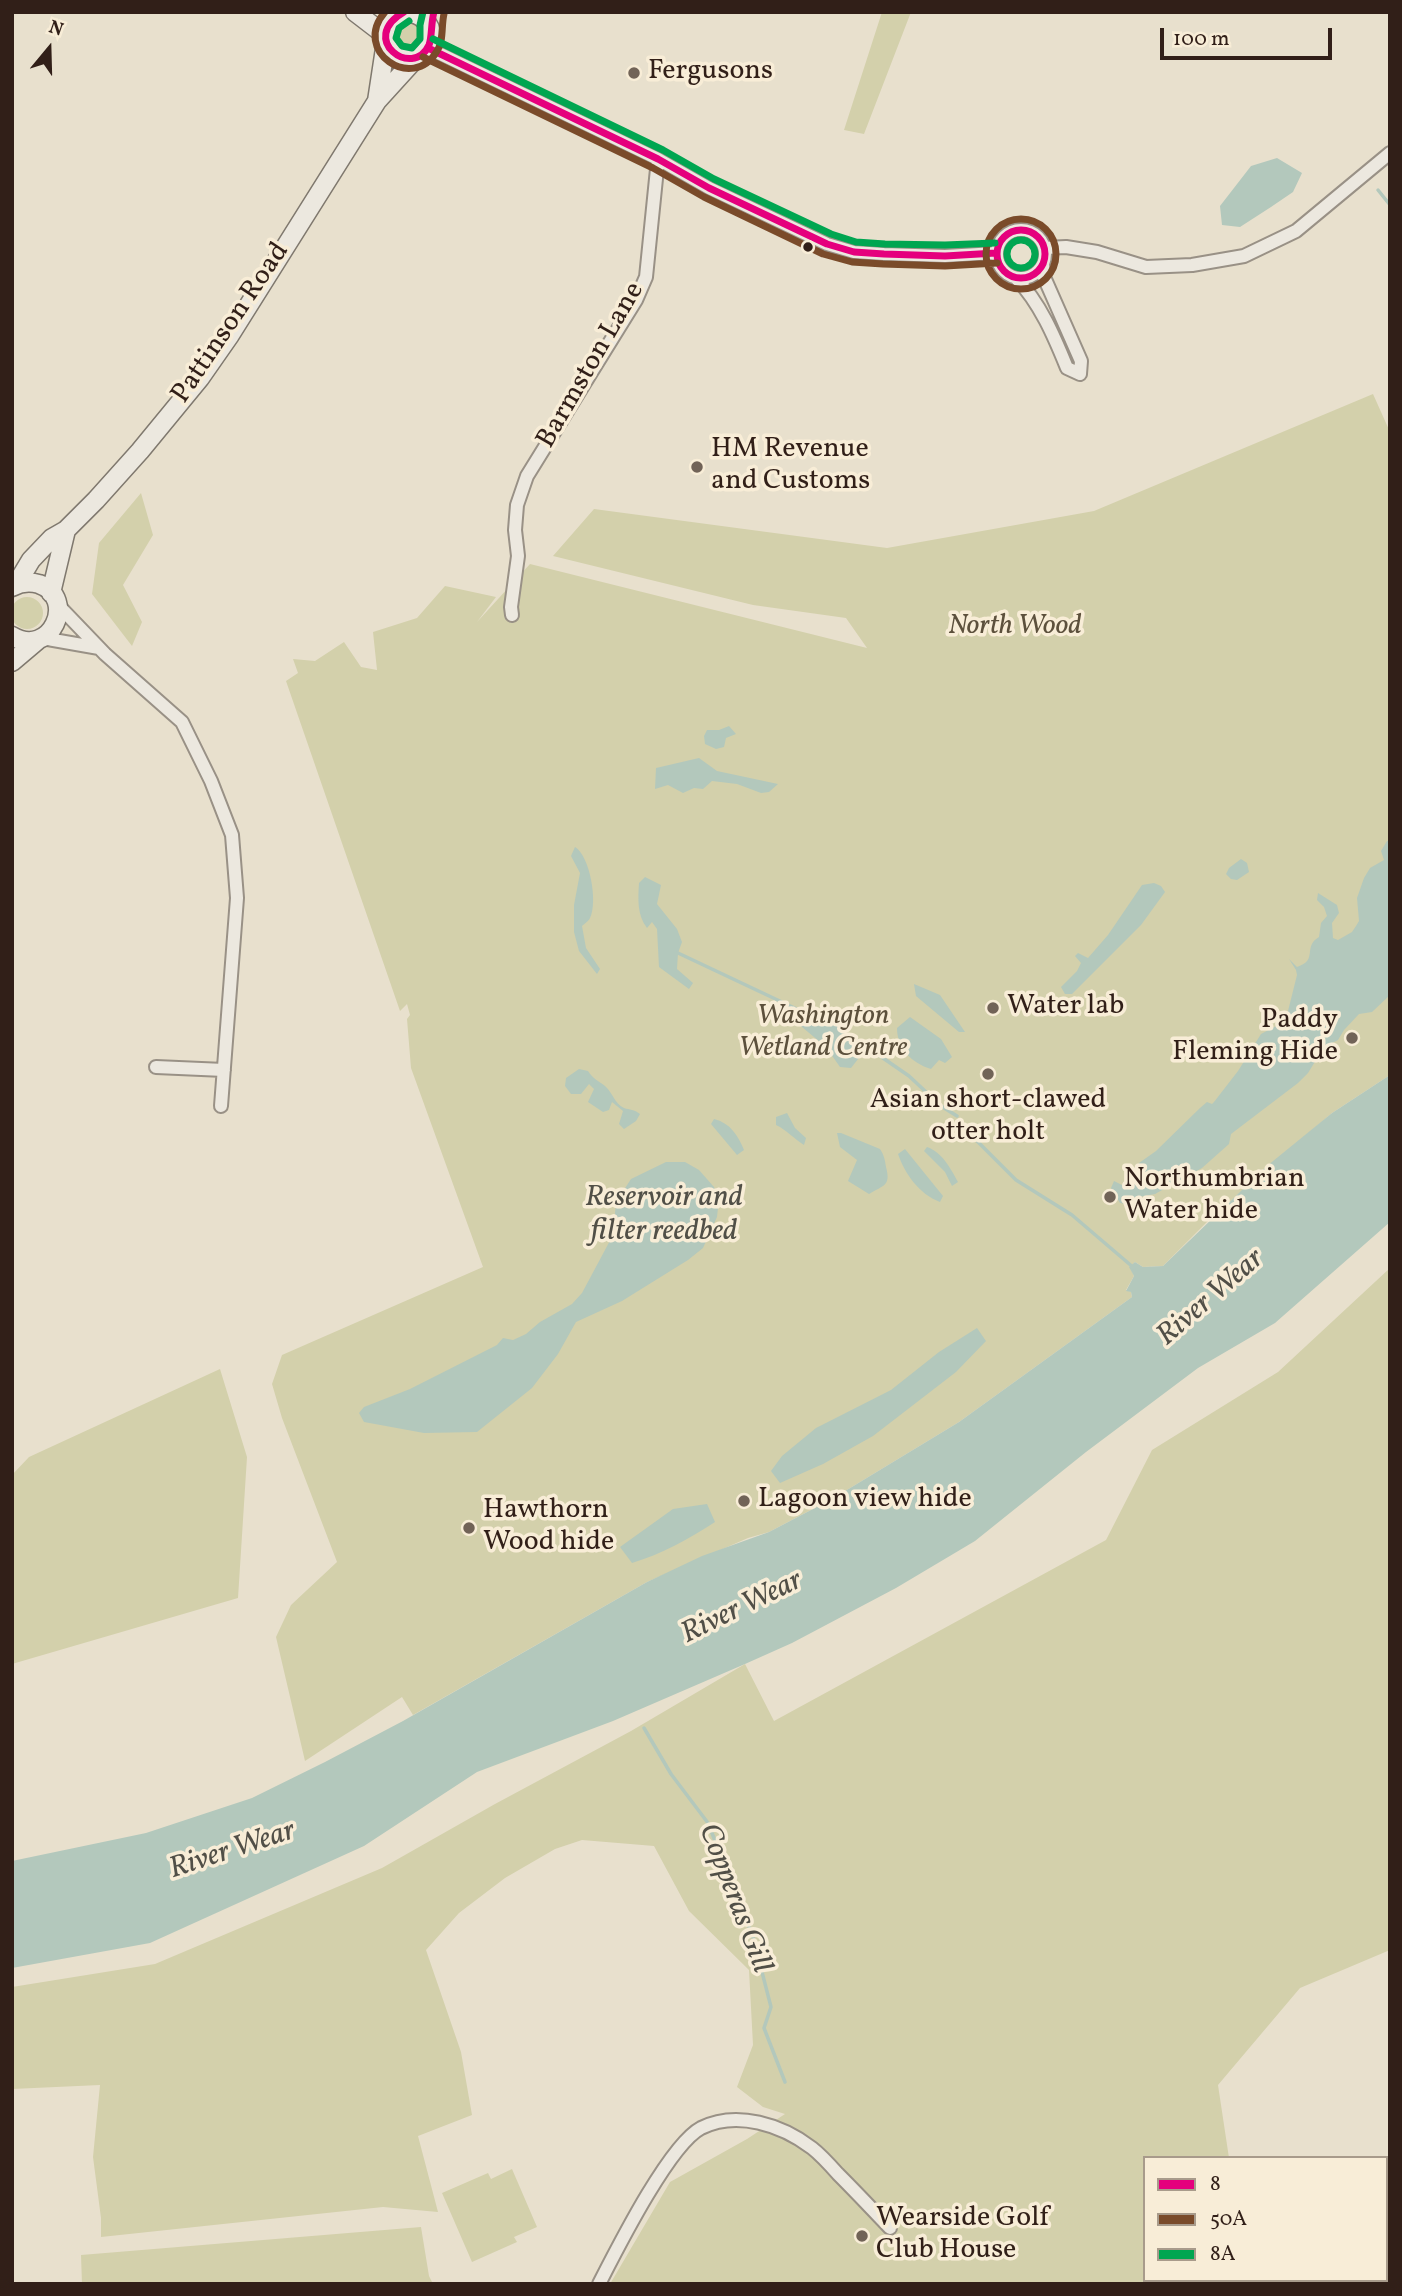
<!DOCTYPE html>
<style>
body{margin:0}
#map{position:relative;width:1402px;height:2296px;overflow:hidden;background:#e8e0cd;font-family:Vollkorn,serif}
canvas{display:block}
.frame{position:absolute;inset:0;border:14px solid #311f18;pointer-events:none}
.legend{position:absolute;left:1143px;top:2156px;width:245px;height:126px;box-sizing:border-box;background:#f8edd7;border:2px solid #a89b8b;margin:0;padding:9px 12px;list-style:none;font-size:21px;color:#311f18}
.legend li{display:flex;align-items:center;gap:14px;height:35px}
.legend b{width:35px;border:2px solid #a89b8b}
.north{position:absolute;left:14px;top:14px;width:70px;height:70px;-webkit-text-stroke:5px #f8edd7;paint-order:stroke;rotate:19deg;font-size:19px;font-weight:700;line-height:28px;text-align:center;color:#311f18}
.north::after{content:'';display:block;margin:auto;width:24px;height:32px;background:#311f18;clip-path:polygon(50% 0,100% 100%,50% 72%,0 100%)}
.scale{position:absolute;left:1160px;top:28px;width:172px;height:32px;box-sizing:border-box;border:4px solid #311f18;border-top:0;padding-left:9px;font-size:21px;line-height:24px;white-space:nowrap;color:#311f18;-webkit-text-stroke:5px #f8edd7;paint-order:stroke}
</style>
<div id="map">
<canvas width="1402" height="2296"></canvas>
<div class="frame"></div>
<ul class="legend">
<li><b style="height:9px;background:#e5007d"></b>8</li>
<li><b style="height:9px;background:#7a4b2a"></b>50A</li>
<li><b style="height:9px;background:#00a651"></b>8A</li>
</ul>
<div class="north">N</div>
<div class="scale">100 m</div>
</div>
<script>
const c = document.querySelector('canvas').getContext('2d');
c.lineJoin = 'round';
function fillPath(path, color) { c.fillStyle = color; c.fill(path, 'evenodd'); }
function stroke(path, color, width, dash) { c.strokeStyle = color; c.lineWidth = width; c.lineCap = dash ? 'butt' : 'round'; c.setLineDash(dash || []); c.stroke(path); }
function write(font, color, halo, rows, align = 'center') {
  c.font = font + ' Vollkorn,serif'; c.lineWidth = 7; c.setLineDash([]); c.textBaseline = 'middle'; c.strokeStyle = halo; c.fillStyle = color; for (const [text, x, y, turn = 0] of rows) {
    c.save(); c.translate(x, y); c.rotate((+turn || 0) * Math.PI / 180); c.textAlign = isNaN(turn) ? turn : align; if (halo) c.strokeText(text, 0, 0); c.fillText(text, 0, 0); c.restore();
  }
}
const green = new Path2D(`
 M882,12h29l-47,122 -20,-4z
 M394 36a14 14 0 1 1 28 0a14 14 0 1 1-28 0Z
 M1373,394l17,38v643l-58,38 -120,104 -49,49 -20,1 -8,-5 -5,5 4,9 -8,14 5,2 1,5 -173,125 -127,77 -63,33 -21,6 -101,44 -234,133 -11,-18 -97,64 -29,-124 15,-32 46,-43 -55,-144 -10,-34 10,-29 201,-88 -72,-199 -4,-49 3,-4 -3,-11 -7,7 -114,-330 12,-8 -5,-14 22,2 29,-19 17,25 16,3 -4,-38 44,-14 28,-32 51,11 -19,25 53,-58 337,84 -21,-30 -93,-13 -200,-49 41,-47 293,39 207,-37z
 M141,493l12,42 -30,50 19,37 -10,24 -40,-52 7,-51z
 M11 613a16 16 0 1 1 32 0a16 16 0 1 1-32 0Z
 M1390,1268v682l-90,38 -82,97 11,73h-84v122h101l1,4h-637l60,-102 77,-43 38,-25 -22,-7 -26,-20 16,-42 -4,-75 -60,-59 -35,-65 -72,-6 -27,9 -50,29 -46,35 -33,37 35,102 11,63 -54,21 20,76 -55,-5 -282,30v-19l-8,-61 7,-72 -88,4v-102l143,-23 227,-96 113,-64 136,-73 114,-67 29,57 332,-181 46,-90 126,-78z
 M220,1369l27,88 -9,141 -226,66v-189l17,-18z
 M512,2169l25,58 -23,10 3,5 -45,20 -30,-69 46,-20 3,6z
 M421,2227l8,49 4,8h-351l-1,-29z`);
const water = new Path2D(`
 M1277,158l25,15 -9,19 -22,15 -31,20 -18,-2 -2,-19 31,-40z
 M729,726l7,8 -10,4 -2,9 -8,2 -11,-5 -1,-8 3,-6h12z
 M699,758l18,13 61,13 -9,8 -8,1 -24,-9 -25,-3 -9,8 -9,-1 -11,5 -15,-8 -13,4 1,-21z
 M1390,840v155l-18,17 -13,2 -15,16 -6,10 -14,7 -16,26 -10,10 -67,51 -2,10 -27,24 -47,26 -26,5 -4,5 -5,-1 -9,-15 3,-7 8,4 11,-12 6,-10 17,-12 44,-43 7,-6 5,2 2,-2 24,-31 23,-37 17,-9 9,-10 10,-40 -1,-5 -7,-11 8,8c22,-7 5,-20 22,-30l2,-14 6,-7 -3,-9 -7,-7 1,-7 19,12 2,8 -7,10 1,15 5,2 14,-8 4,-6 3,-5 -2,-23 7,-20 6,-10 14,-8 -3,-9 6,-10z
 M575,847c15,9 23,55 15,71 -1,3 -5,5 -8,8l4,22 14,21 -3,5 -18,-23 -5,-19v-27l6,-32 -9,-17z
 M1241,859l6,4 2,9 -12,8 -6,-1 -5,-5 3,-6z
 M645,877l16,8 -4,19 20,25 5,13 -4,11 -1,16 16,14 -4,6 -30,-22 -2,-38 -5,-7 -5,6c-10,-13 -9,-29 -8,-45z
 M1154,883l7,3 4,6 -24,33 -69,69h-7l-4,-7 16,-16 4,-8 -6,-7 3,-3 10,5 20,-23 34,-50z
 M914,984l26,11 25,37h-6l-43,-36z
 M807,1006l17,18 15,2 12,10 6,16 5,2 -11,14 -11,-1 -14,-20 -30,-25z
 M910,1017l31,22 11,18 -7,6 -6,-3 -8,9c-19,-6 -34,-20 -34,-41z
 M579,1069l9,2c5,8 11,10 17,15 8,7 9,17 19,22 6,2 10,1 16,6l-4,7 -12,8 -5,-5 4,-13 -11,-9 -3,8 -6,2 -15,-10 6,-13 -5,-5 -8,10h-10l-6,-8 1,-8z
 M1390,1075v147l-115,101 -77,45 -112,84 -111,89 -79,47 -104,55 -47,21 -132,57 -136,51 -113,74 -214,97 -138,25v-107l134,-28 106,-35 73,-36 78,-41 244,-139 55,-26 67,-24 63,-33 127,-77 173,-125 -1,-5 -5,-1 8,-15 -5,-9 6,-5 8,5 20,-1 104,-100 65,-53z
 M787,1113l8,15 11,10 -2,7c-10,-6 -17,-15 -28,-20v-8z
 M714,1119c16,4 24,16 30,31l-7,5 -26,-31z
 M841,1133l39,16c4,6 5,11 6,18 5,19 -2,18 -17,27l-21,-13 9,-21 -17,-13 -3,-14z
 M927,1147c15,5 24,22 31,35l-6,4 -7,-14 -21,-21z
 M905,1149l38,47 -3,6c-21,-8 -35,-28 -42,-48z
 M666,1162h19l14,8 15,17 5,12 -2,18 -14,31 -15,12 -66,41 -46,21 -18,32 -26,34 -55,44 -53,1 -60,-11 -5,-9 5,-6 46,-18 87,-44 6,-7 10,2 13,-6 14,-12 32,-18 10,-11 31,-58 3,-33 15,-23z
 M977,1328l9,13 -30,31 -83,64 -50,28 -43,19 -9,-12 11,-15 34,-28 75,-38 48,-38z
 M707,1504l8,18c-26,17 -53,32 -83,41l-12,-16 53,-38z`);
const stream = new Path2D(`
 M1378,190l12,15
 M678,953l125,59
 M851,1036l58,40 32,30 16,10
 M966,1130l50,50 56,35 62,53
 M644,1728l27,46 37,49 45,114 18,70 -7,21 21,54`);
const street = new Path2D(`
 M428,48l230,111 51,29 118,56 27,8 30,2 61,2 51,-3
 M997 254a24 24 0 1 1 48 0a24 24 0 1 1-48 0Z
 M1045,248l21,-1 31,5 49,15 46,-2 52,-9 52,-25 94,-78
 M1016,278c24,25 38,58 51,90l13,6 1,-13 -37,-84 -1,-13
 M57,604l48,50 77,68 29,59 21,54 5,63 -16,208
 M512,615l-1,-8 7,-51 -3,-26 2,-25 10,-29 109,-176 10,-23 12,-118
 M42,638l57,10
 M156,1067l68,3
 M599,2284c18,-35 70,-139 102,-156 36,-18 81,-3 111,20 9,7 18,17 26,26 18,18 35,36 52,54`);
const secondary = new Path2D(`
 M355,12l30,23
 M385 36a23 23 0 1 1 46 0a23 23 0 1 1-46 0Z
 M377,101l9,-59
 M16,585l15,-25 21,-22 14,-8 30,-30 44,-49 60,-73 30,-43 147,-234 40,-44
 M12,587c9,-5 17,-6 27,-3 39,14 12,75 -27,52
 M51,593l15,-63
 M12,662l26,-22`);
const bus1 = new Path2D(`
 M404,12c-47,27 9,68 25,33 3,-7 2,-23 5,-33
 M428,48l230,111 51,29 118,56 27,8 30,2 61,2 51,-3
 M997 254a24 24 0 1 1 48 0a24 24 0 1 1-48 0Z`);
const bus2 = new Path2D(`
 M385,12c-34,39 28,81 52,39 7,-10 4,-25 7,-37
 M423,57l230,111 51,29 119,57 29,8 31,2 62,2 52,-3
 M986 254a35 35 0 1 1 70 0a35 35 0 1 1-70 0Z`);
const bus3 = new Path2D(`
 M409,21l-10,7 -3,10 6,8 10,2 8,-9v-14l3,-13
 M433,39l230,111 51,29 117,55 25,8 29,2 60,1 50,-2
 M1007 254a14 14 0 1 1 28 0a14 14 0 1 1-28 0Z`);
const markers = [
 [634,73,7,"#716357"],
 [808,247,6,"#311f18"],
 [697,467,7,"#716357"],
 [993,1008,7,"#716357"],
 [1352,1038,7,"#716357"],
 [988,1074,7,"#716357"],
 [1110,1197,7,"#716357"],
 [744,1501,7,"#716357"],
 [469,1528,7,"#716357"],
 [862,2236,7,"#716357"]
];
const poiNames = [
 ["Fergusons",648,73],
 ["HM Revenue",711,451],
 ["and Customs",711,483],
 ["Water lab",1007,1008],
 ["Paddy",1338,1022,"right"],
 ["Fleming Hide",1338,1054,"right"],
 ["Asian short-clawed",988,1102,"center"],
 ["otter holt",988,1134,"center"],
 ["Northumbrian",1124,1181],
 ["Water hide",1124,1213],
 ["Lagoon view hide",758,1501],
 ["Hawthorn",483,1512],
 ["Wood hide",483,1544],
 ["Wearside Golf",876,2220],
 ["Club House",876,2252]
];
const streetNames = [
 ["Pattinson Road",232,324,-56],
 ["Barmston Lane",592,366,-60]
];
const parkNames = [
 ["North Wood",1015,628],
 ["Washington",823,1018],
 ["Wetland Centre",823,1050]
];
const waterNames = [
 ["Reservoir and",664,1199],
 ["filter reedbed",664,1233],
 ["River Wear",1212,1299,-41],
 ["River Wear",743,1609,-26],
 ["River Wear",233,1852,-18],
 ["Copperas Gill",733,1899,69]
];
fillPath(green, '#d3d0ab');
fillPath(water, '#b3c8bc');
stroke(stream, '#b3c8bc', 3.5);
stroke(street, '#999186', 16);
stroke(secondary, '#7f786e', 21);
stroke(street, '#ece8df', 12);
stroke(secondary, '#ece8df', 18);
stroke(bus1, '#e5007d', 7);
stroke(bus2, '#7a4b2a', 7);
stroke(bus3, '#00a651', 7);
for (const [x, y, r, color] of markers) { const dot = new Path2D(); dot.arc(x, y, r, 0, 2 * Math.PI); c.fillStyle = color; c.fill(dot); stroke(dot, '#f8edd7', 2.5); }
write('28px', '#311f18', '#f8edd7', poiNames, 'left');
write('28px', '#311f18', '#f8edd7', streetNames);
write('italic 28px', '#5c503c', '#f8edd7', parkNames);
write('italic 30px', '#514f47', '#f8edd7', waterNames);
</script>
